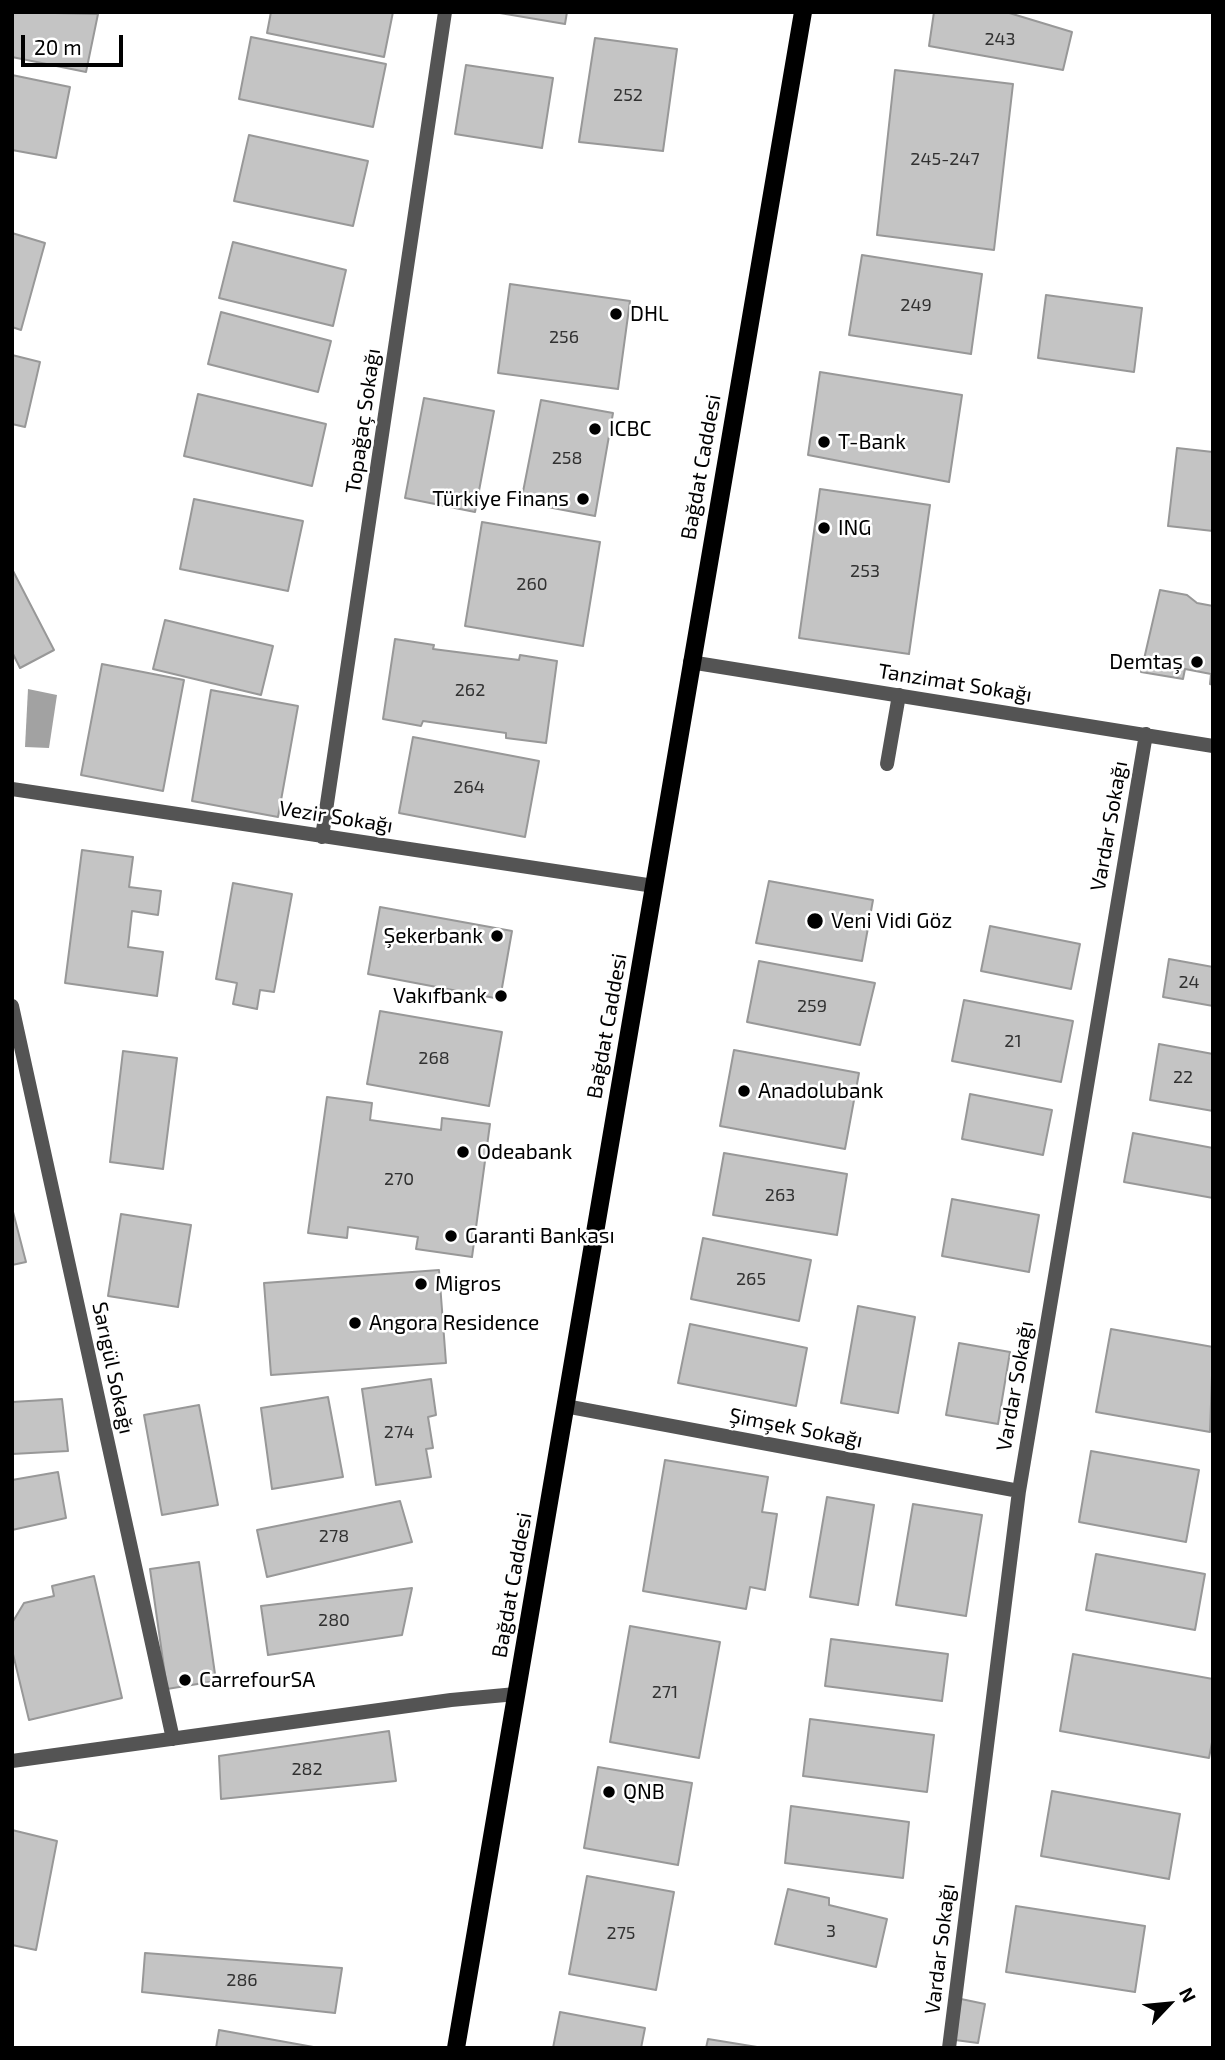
<!DOCTYPE html>
<meta charset="utf-8">
<style>
body{margin:0}
#map{position:relative;width:1225px;height:2060px;overflow:hidden;background:#fff;font-family:"Exo 2",sans-serif}
canvas{display:block}
.frame{position:absolute;inset:0;border:14px solid #000;pointer-events:none}
.north{position:absolute;left:1134px;top:1969px;width:70px;height:70px;-webkit-text-stroke:5px #fff;paint-order:stroke;rotate:64deg;font-size:19px;font-weight:700;line-height:28px;text-align:center;color:#000}
.north::after{content:'';display:block;margin:auto;width:24px;height:32px;background:#000;clip-path:polygon(50% 0,100% 100%,50% 72%,0 100%)}
.scale{position:absolute;left:21px;top:35px;width:102px;height:32px;box-sizing:border-box;border:4px solid #000;border-top:0;padding-left:9px;font-size:21px;line-height:24px;white-space:nowrap;color:#000;-webkit-text-stroke:5px #fff;paint-order:stroke}
</style>
<div id="map">
<canvas width="1225" height="2060"></canvas>
<div class="frame"></div>
<div class="north">N</div>
<div class="scale">20 m</div>
</div>
<script>
const c = document.querySelector('canvas').getContext('2d');
c.lineJoin = 'round';
function fillPath(path, color) { c.fillStyle = color; c.fill(path, 'evenodd'); }
function stroke(path, color, width, dash) { c.strokeStyle = color; c.lineWidth = width; c.lineCap = dash ? 'butt' : 'round'; c.setLineDash(dash || []); c.stroke(path); }
function write(font, color, halo, rows, align = 'center') {
  c.font = font + ' "Exo 2",sans-serif'; c.lineWidth = 5; c.setLineDash([]); c.textBaseline = 'middle'; c.strokeStyle = halo; c.fillStyle = color; for (const [text, x, y, turn = 0] of rows) {
    c.save(); c.translate(x, y); c.rotate((+turn || 0) * Math.PI / 180); c.textAlign = isNaN(turn) ? turn : align; if (halo) c.strokeText(text, 0, 0); c.fillText(text, 0, 0); c.restore();
  }
}
const water = new Path2D(`
 M28,689l29,6 -8,53 -24,-1z`);
const building = new Path2D(`
 M12,12l86,2 -12,58 -74,-15z
 M271,12h122l-9,45 -117,-24z
 M494,12h73l-2,12z
 M934,12h72l66,20 -9,38 -134,-24z
 M251,37l135,27 -13,63 -134,-28z
 M595,38l82,11 -14,102 -84,-9z
 M466,65l87,13 -11,70 -87,-14z
 M895,70l118,14 -19,166 -117,-15z
 M12,75l58,12 -14,71 -44,-8z
 M249,135l119,26 -15,65 -119,-25z
 M12,233l33,10 -24,87 -9,-3z
 M233,242l113,28 -13,56 -114,-28z
 M862,255l120,19 -11,80 -122,-19z
 M510,284l120,17 -12,88 -120,-16z
 M1046,295l96,13 -8,64 -96,-14z
 M221,312l110,29 -13,51 -110,-28z
 M12,355l28,7 -15,65 -13,-3z
 M820,372l142,23 -13,87 -141,-27z
 M198,394l128,30 -14,62 -128,-30z
 M424,398l70,13 -19,101 -70,-14z
 M541,400l72,13 -18,103 -74,-14z
 M1177,448l36,4v79l-45,-5z
 M820,489l110,16 -21,149 -110,-16z
 M194,499l109,22 -15,70 -108,-22z
 M482,522l118,20 -17,104 -118,-20z
 M12,569l42,81 -34,18 -8,-16z
 M1160,590l27,5 10,8 16,3v79l-3,-1 1,-10 -26,-5 -2,10 -42,-7z
 M165,620l108,26 -12,49 -108,-26z
 M395,639l39,6 -1,4 86,11 1,-5 37,6 -11,82 -40,-5v-5l-83,-12 -2,5 -38,-7z
 M102,664l82,16 -21,111 -82,-16z
 M211,690l87,16 -20,111 -86,-16z
 M413,737l126,24 -14,76 -126,-24z
 M82,850l51,7 -4,30 32,4 -3,24 -26,-4 -4,36 35,5 -6,44 -92,-13z
 M769,881l104,19 -11,61 -106,-18z
 M233,883l59,11 -18,98 -14,-2 -3,19 -24,-5 4,-21 -21,-4z
 M380,907l132,24 -12,68 -132,-25z
 M990,926l90,18 -9,45 -90,-18z
 M1169,959l44,8v39l-50,-9z
 M759,961l116,22 -15,62 -113,-23z
 M964,1000l109,21 -12,61 -109,-21z
 M380,1011l122,21 -13,74 -122,-22z
 M1159,1044l54,10v57l-63,-11z
 M734,1050l125,23 -14,76 -125,-23z
 M123,1051l54,7 -14,111 -53,-7z
 M970,1094l82,16 -9,45 -81,-16z
 M327,1097l45,6 -2,17 71,10 1,-12 48,6 -18,133 -56,-8 2,-12 -70,-10 -1,11 -39,-5z
 M1133,1133l80,15v50l-89,-16z
 M724,1153l123,21 -10,61 -124,-20z
 M952,1199l87,16 -10,57 -87,-16z
 M12,1208l14,54 -14,3z
 M121,1214l70,11 -13,82 -70,-11z
 M703,1238l108,22 -12,61 -108,-22z
 M439,1270l7,93 -175,12 -7,-92z
 M858,1306l57,11 -17,96 -57,-10z
 M690,1324l117,24 -11,58 -118,-23z
 M1111,1329l102,18 -3,85 -114,-20z
 M959,1343l51,9 -12,72 -52,-9z
 M431,1379l5,36 -8,2 5,31 -7,1 5,28 -55,8 -14,-96z
 M328,1397l15,80 -71,12 -11,-81z
 M62,1399l6,52 -56,3v-52z
 M199,1405l19,100 -56,10 -18,-100z
 M1091,1451l108,19 -13,72 -107,-20z
 M665,1460l103,17 -6,35 15,2 -12,76 -15,-3 -4,22 -103,-18z
 M58,1472l8,46 -54,12v-50z
 M827,1497l47,8 -16,100 -48,-8z
 M400,1501l12,41 -145,35 -10,-47z
 M913,1504l69,11 -16,101 -70,-11z
 M1096,1554l109,20 -10,56 -109,-20z
 M199,1562l17,119 -49,8 -17,-120z
 M94,1576l28,122 -93,22 -17,-70v-27l12,-20 30,-7 -2,-10z
 M412,1588l-10,47 -134,20 -7,-49z
 M630,1626l90,16 -21,116 -89,-16z
 M831,1639l117,15 -6,47 -117,-15z
 M1073,1654l140,25v58l-4,21 -149,-27z
 M810,1719l124,16 -7,57 -124,-16z
 M389,1731l7,50 -175,18 -2,-43z
 M598,1767l94,16 -14,82 -94,-17z
 M1052,1791l128,23 -11,65 -128,-23z
 M791,1806l118,16 -6,56 -118,-15z
 M12,1830l45,11 -21,109 -24,-5z
 M587,1876l87,16 -18,98 -87,-16z
 M788,1889l41,9v7l58,14 -11,48 -101,-23z
 M1016,1906l129,20 -10,66 -129,-20z
 M145,1953l197,15 -7,45 -193,-21z
 M961,1999l24,5 -7,39 -23,-3z
 M560,2012l85,16 -4,20h-88z
 M219,2030l100,18h-103z
 M708,2039l49,8v1h-51z`);
const service = new Path2D(`
 M887,764l12,-69`);
const minor = new Path2D(`
 M690,662l523,84
 M12,789l642,97
 M322,837l123,-825
 M12,1006l161,733
 M565,1406l454,85
 M12,1761l439,-61 65,-6
 M949,2048l70,-557 127,-757`);
const primary = new Path2D(`
 M456,2048l347,-2036`);
const markers = [
 [616,314,7,"#000"],
 [595,429,7,"#000"],
 [824,442,7,"#000"],
 [583,499,7,"#000"],
 [824,528,7,"#000"],
 [1197,662,7,"#000"],
 [815,921,9,"#000"],
 [497,936,7,"#000"],
 [501,996,7,"#000"],
 [744,1091,7,"#000"],
 [463,1152,7,"#000"],
 [451,1236,7,"#000"],
 [421,1284,7,"#000"],
 [355,1323,7,"#000"],
 [185,1680,7,"#000"],
 [609,1792,7,"#000"]
];
const numberNames = [
 ["243",1000,39],
 ["252",628,95],
 ["245-247",945,159],
 ["249",916,305],
 ["256",564,337],
 ["258",567,458],
 ["253",865,571],
 ["260",532,584],
 ["262",470,690],
 ["264",469,787],
 ["24",1189,982],
 ["259",812,1006],
 ["21",1013,1041],
 ["268",434,1058],
 ["22",1183,1077],
 ["270",399,1179],
 ["263",780,1195],
 ["265",751,1279],
 ["274",399,1432],
 ["278",334,1536],
 ["280",334,1620],
 ["271",665,1692],
 ["282",307,1769],
 ["3",831,1931],
 ["275",621,1933],
 ["286",242,1980]
];
const poiNames = [
 ["DHL",630,314],
 ["ICBC",609,429],
 ["T-Bank",838,442],
 ["Türkiye Finans",569,499,"right"],
 ["ING",838,528],
 ["Demtaş",1183,662,"right"],
 ["Veni Vidi Göz",831,921],
 ["Şekerbank",483,936,"right"],
 ["Vakıfbank",487,996,"right"],
 ["Anadolubank",758,1091],
 ["Odeabank",477,1152],
 ["Garanti Bankası",465,1236],
 ["Migros",435,1284],
 ["Angora Residence",369,1323],
 ["CarrefourSA",199,1680],
 ["QNB",623,1792]
];
const streetNames = [
 ["Topağaç Sokağı",363,421,-82],
 ["Bağdat Caddesi",701,467,-80],
 ["Tanzimat Sokağı",955,683,9],
 ["Vezir Sokağı",336,817,9],
 ["Vardar Sokağı",1109,826,-80],
 ["Bağdat Caddesi",607,1026,-80],
 ["Sarıgül Sokağı",113,1368,78],
 ["Vardar Sokağı",1015,1386,-80],
 ["Şimşek Sokağı",796,1428,11],
 ["Bağdat Caddesi",512,1585,-80],
 ["Vardar Sokağı",940,1949,-83]
];
fillPath(water, '#a2a2a2');
fillPath(building, '#c4c4c4');
stroke(building, '#989898', 2);
stroke(service, '#545454', 14);
stroke(minor, '#545454', 14);
stroke(primary, '#000', 18);
for (const [x, y, r, color] of markers) { const dot = new Path2D(); dot.arc(x, y, r, 0, 2 * Math.PI); c.fillStyle = color; c.fill(dot); stroke(dot, '#fff', 2.5); }
write('18px', '#313131', null, numberNames);
write('21px', '#000', '#fff', poiNames, 'left');
write('21px', '#000', '#fff', streetNames);
</script>
